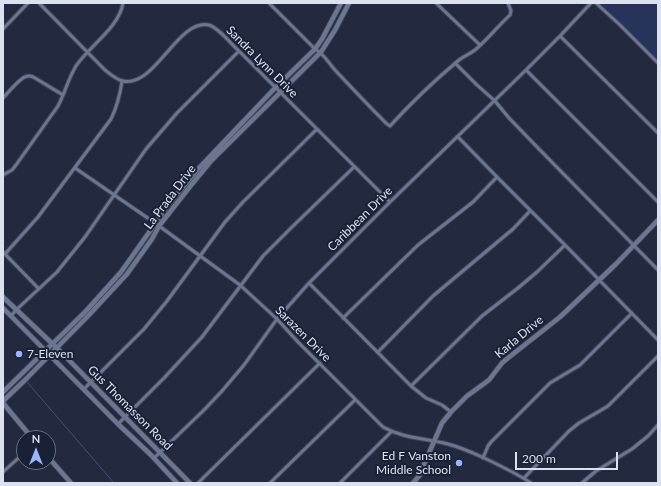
<!DOCTYPE html>
<style>
body{margin:0}
#map{position:relative;width:661px;height:486px;overflow:hidden;background:#232a40;font-family:Lato,sans-serif}
canvas{display:block}
.frame{position:absolute;inset:0;border:4px solid #dce1f0;pointer-events:none}
.north{position:absolute;left:16px;top:430px;width:40px;height:40px;box-sizing:border-box;background:#192136;border:1px solid #676e80;border-radius:50%;rotate:0deg;font-size:11px;font-weight:700;line-height:16px;text-align:center;color:#dce1f0}
.north::after{content:'';display:block;margin:auto;width:14px;height:18px;background:#9bb4fd;clip-path:polygon(50% 0,100% 100%,50% 72%,0 100%)}
.scale{position:absolute;left:515px;top:452px;width:103px;height:18px;box-sizing:border-box;border:2px solid #dce1f0;border-top:0;padding-left:5px;font-size:12px;line-height:14px;white-space:nowrap;color:#dce1f0;-webkit-text-stroke:3px #192136;paint-order:stroke}
</style>
<div id="map">
<canvas width="661" height="486"></canvas>
<div class="frame"></div>
<div class="north">N</div>
<div class="scale">200 m</div>
</div>
<script>
const c = document.querySelector('canvas').getContext('2d');
c.lineJoin = 'round';
function fillPath(path, color) { c.fillStyle = color; c.fill(path, 'evenodd'); }
function stroke(path, color, width, dash) { c.strokeStyle = color; c.lineWidth = width; c.lineCap = dash ? 'butt' : 'round'; c.setLineDash(dash || []); c.stroke(path); }
function write(font, color, halo, rows, align = 'center') {
  c.font = font + ' Lato,sans-serif'; c.lineWidth = 4; c.setLineDash([]); c.textBaseline = 'middle'; c.strokeStyle = halo; c.fillStyle = color; for (const [text, x, y, turn = 0] of rows) {
    c.save(); c.translate(x, y); c.rotate((+turn || 0) * Math.PI / 180); c.textAlign = isNaN(turn) ? turn : align; if (halo) c.strokeText(text, 0, 0); c.fillText(text, 0, 0); c.restore();
  }
}
const green = new Path2D(`
 M599,3h59v57z`);
const stream = new Path2D(`
 M27,382l87,101`);
const street = new Path2D(`
 M39,3l66,67c5,4 12,10 18,11 32,7 55,-63 86,-56 10,3 22,19 30,26l151,151
 M269,3l46,46c9,5 13,13 20,21 15,16 30,32 46,48 3,3 5,6 9,8 21,-23 45,-46 69,-66 5,-4 11,-6 16,-10 12,-10 23,-24 35,-35l1,-4 -3,-8
 M436,3l44,42
 M596,3l24,22 38,38
 M3,29l25,-26
 M560,36l98,97
 M455,63l22,22 18,16 14,17 30,31 119,121
 M526,70l132,132
 M3,98c5,-5 16,-19 22,-21 4,-2 7,-1 10,1l28,17
 M458,137l39,40 68,68 93,95
 M75,168l80,55 85,62 37,34 21,23 85,85c21,12 43,11 65,17 12,3 23,8 34,13 17,8 34,16 49,26
 M3,175l9,-5 4,-5 42,-59c7,-13 10,-27 18,-40 13,-20 43,-38 47,-63
 M3,252l36,37
 M5,254l33,-37 73,-98c6,-12 9,-24 11,-38
 M309,283l102,103 15,12 16,7 9,7
 M11,316l5,-6 41,-38 28,-35 61,-88 31,-36 62,-62
 M343,318l75,-73 55,-43 24,-25
 M378,352l55,-56 25,-21 55,-46 17,-18
 M411,386l71,-70 36,-28 19,-16 28,-27
 M84,389l60,-60 23,-28 58,-79 18,-20 74,-73
 M118,424l46,-46 38,-41 61,-81 28,-28 63,-61
 M154,458l49,-47 19,-20 22,-26 33,-46 32,-36 81,-81 136,-132 34,-34 31,-33
 M483,458l5,-12 3,-4 59,-59 30,-18 52,-52
 M3,472l21,-19
 M524,478l45,-47 10,-8 19,-11 10,-6 50,-50
 M198,483l122,-120
 M270,483l85,-83
 M340,483l51,-51
 M582,483l14,-12 36,-22 16,-13 10,-11`);
const secondary = new Path2D(`
 M3,297l56,53 131,133
 M3,308l115,116 32,30 27,29
 M3,392l82,-80 36,-40 29,-41 5,-8 22,-29 21,-25 78,-82 39,-38 7,-10 19,-36
 M3,401l22,-21 64,-65 38,-41 25,-35 7,-13 33,-42 19,-23 110,-109 14,-22 14,-27
 M3,403l29,35
 M48,457l23,26
 M413,483l6,-7 4,-9 19,-44 9,-11 16,-16 22,-16 13,-17 6,-5 52,-41 56,-53 42,-44`);
const markers = [
 [19,354,4,"#9bb4fd"],
 [459,463,4,"#9bb4fd"]
];
const streetNames = [
 ["Sandra Lynn Drive",262,62,45],
 ["La Prada Drive",170,197,-53],
 ["Caribbean Drive",360,219,-45],
 ["Sarazen Drive",303,334,45],
 ["Karla Drive",519,337,-40],
 ["Gus Thomasson Road",130,408,45]
];
const poiNames = [
 ["7-Eleven",27,354],
 ["Ed F Vanston",451,456,"right"],
 ["Middle School",451,470,"right"]
];
fillPath(green, '#27335a');
stroke(stream, '#484f77', 1);
stroke(street, '#3e4456', 5);
stroke(secondary, '#3e4456', 6);
stroke(street, '#6c7690', 3);
stroke(secondary, '#6c7690', 4.5);
for (const [x, y, r, color] of markers) { const dot = new Path2D(); dot.arc(x, y, r, 0, 2 * Math.PI); c.fillStyle = color; c.fill(dot); stroke(dot, '#192136', 1.5); }
write('12px', '#dce1f0', '#192136', streetNames);
write('12px', '#dce1f0', '#192136', poiNames, 'left');
</script>
